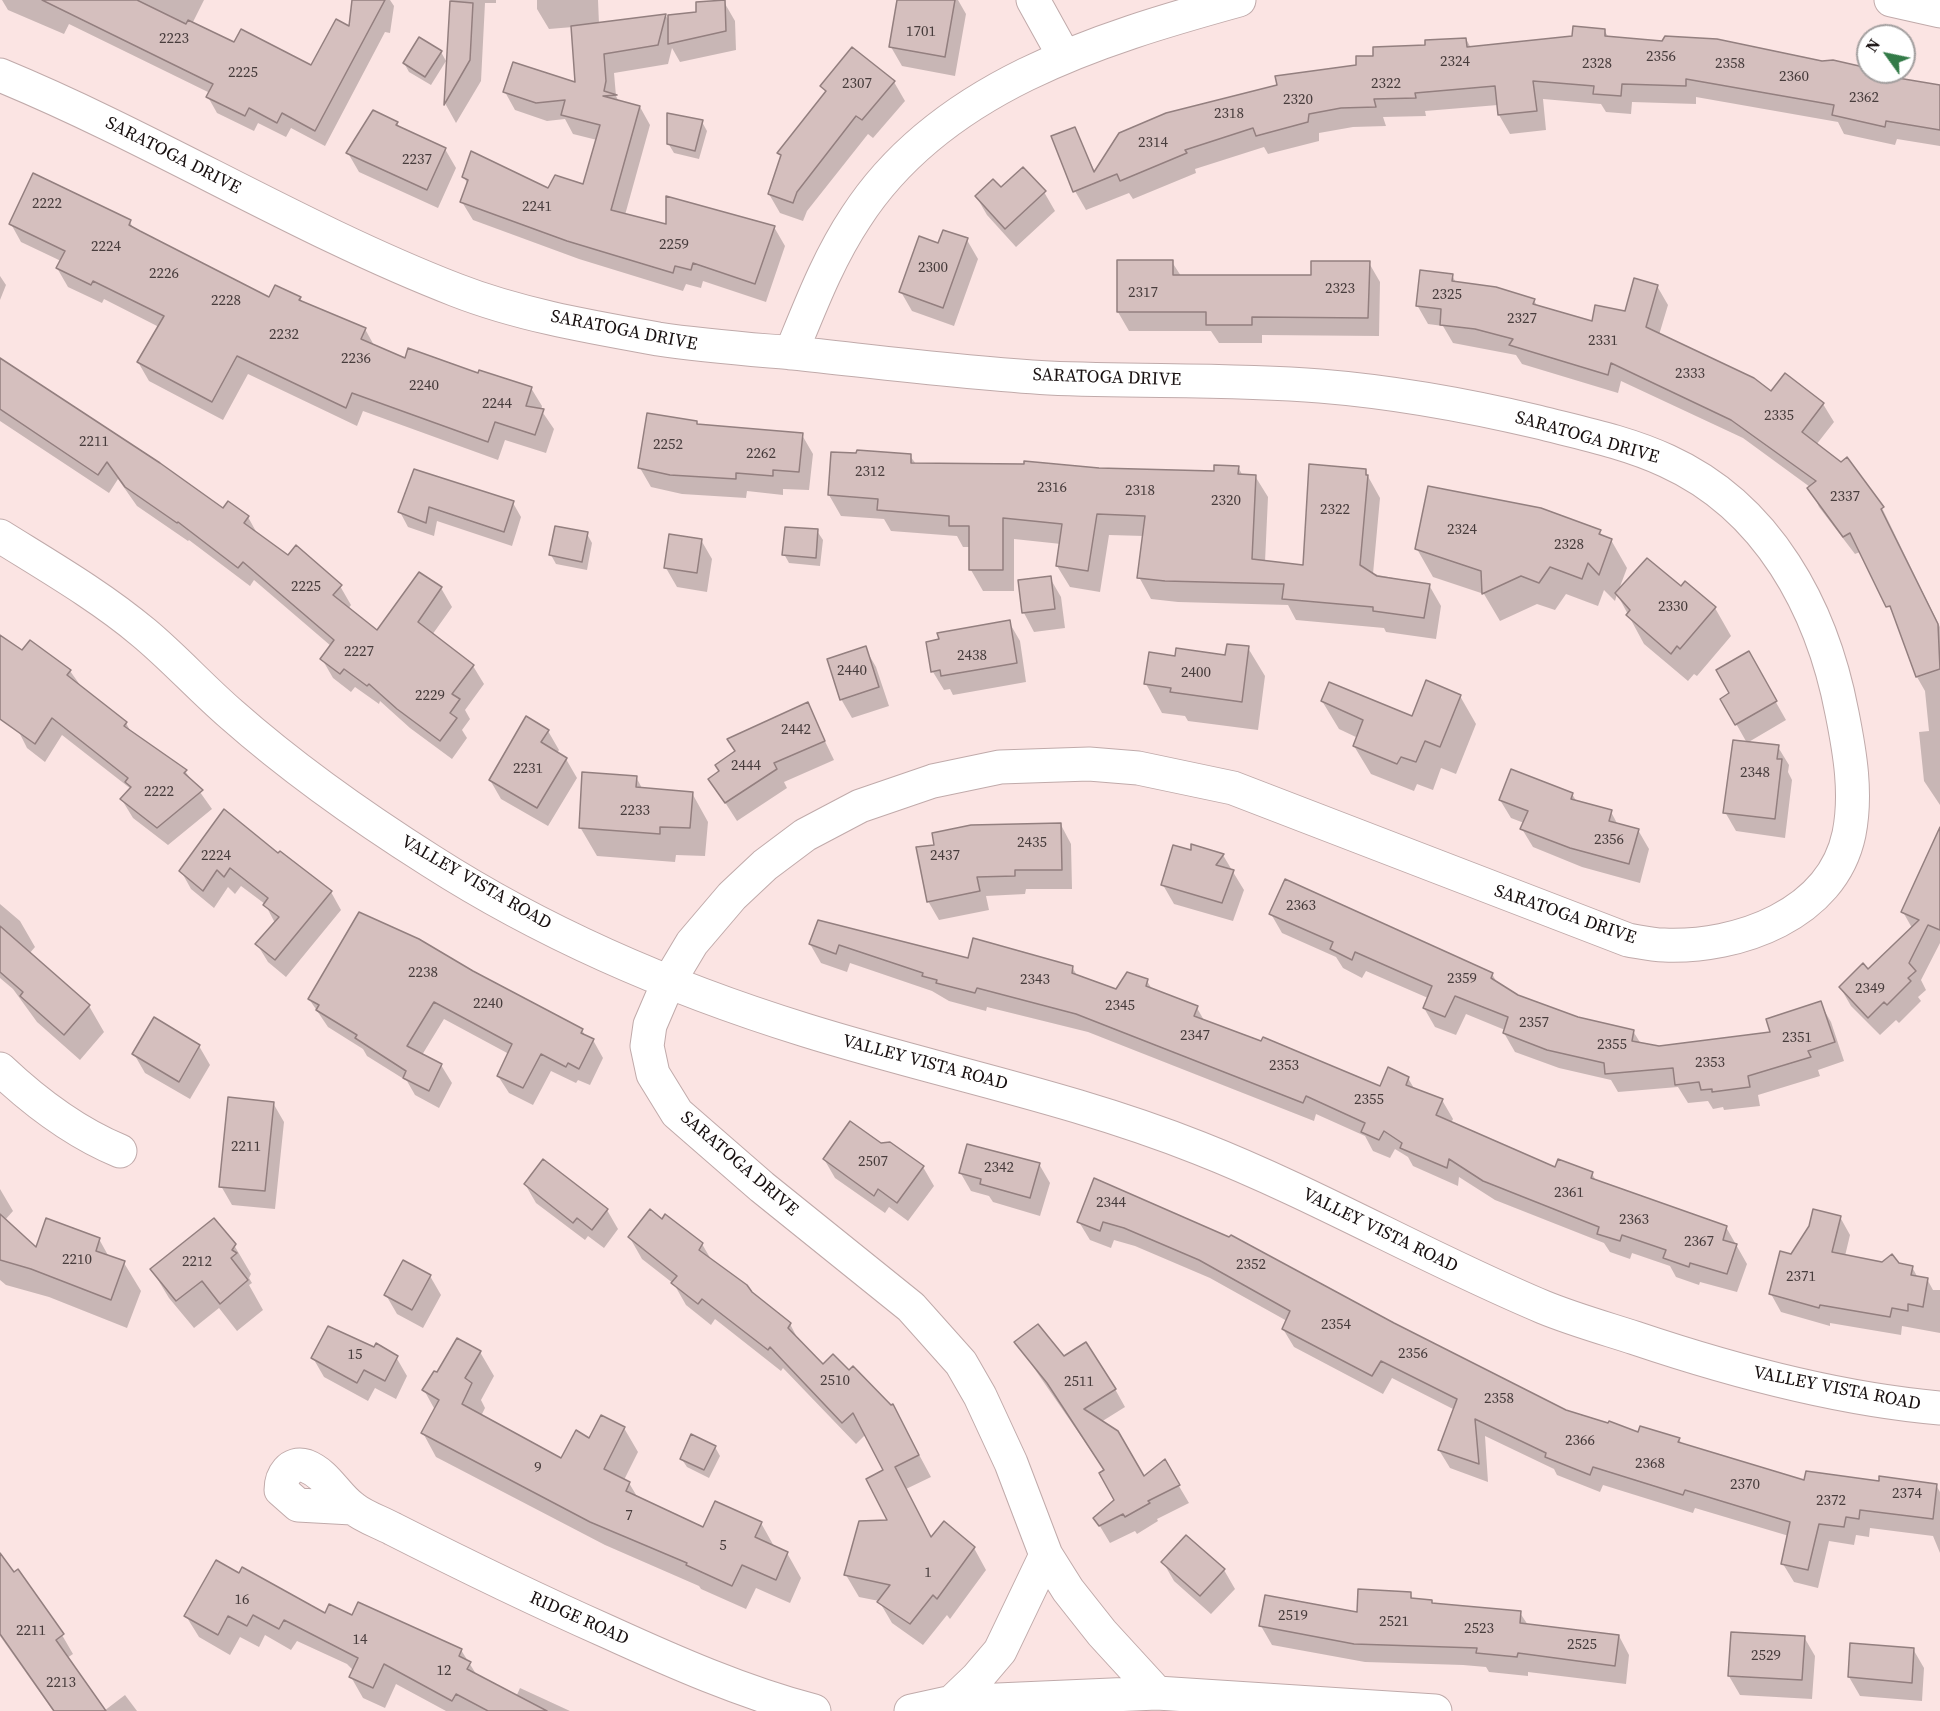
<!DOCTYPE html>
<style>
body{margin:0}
#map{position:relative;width:1940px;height:1711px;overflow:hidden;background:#fbe4e3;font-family:"Source Serif 4",serif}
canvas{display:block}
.north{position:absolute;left:1856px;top:24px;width:60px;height:60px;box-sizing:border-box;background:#fff;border:2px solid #a39f9f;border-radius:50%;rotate:303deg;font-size:16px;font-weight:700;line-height:24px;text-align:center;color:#181010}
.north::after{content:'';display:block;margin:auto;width:21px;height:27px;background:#337b48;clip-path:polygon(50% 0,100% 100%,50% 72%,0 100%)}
</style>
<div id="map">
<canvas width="1940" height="1711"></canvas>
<div class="north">N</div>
</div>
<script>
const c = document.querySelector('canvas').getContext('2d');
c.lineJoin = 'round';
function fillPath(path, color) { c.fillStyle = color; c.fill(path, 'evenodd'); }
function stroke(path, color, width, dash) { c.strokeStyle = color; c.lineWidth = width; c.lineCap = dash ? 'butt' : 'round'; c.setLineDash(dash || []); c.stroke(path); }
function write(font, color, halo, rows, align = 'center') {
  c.font = font + ' "Source Serif 4",serif'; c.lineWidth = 4.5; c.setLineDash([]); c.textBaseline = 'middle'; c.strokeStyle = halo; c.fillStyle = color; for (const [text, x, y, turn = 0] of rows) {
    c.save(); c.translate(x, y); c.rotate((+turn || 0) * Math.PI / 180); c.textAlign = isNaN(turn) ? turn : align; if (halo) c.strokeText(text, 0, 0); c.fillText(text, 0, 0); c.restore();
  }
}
const shadow = new Path2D(`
 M2,0h202l-12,24 43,20 77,23 38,-39 4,-28h36l4,6 -4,27 -5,-1 -60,114 -34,-18 -5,9 -28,-14 -4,8 -37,-18 -9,-16 2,-4 -141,-69 -5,10 -56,-24z
 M451,0h45v3h-11l-4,78 -25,42 -10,-18z
 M537,0h61l1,24 67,-8 4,6 54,-20 11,19 1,29 -56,12 -8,-14 -4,16 -54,9 2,23 3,6 21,5 10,18 -25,90 42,10 107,2 11,19 -19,56 -63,-21 -2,7 -15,-4 -3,7 -104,-32 -106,-39 -11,-18 6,-17 -4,-8 84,13 36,-4 13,-46 -24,-6 -8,-15 -18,2 -32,-11 -10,-18 72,-8 -4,-57 -24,2 -12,-20z
 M910,0h48l8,14 -11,62 -53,-10 -11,-19z
 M1604,30l5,8 213,25 46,7v2l18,2 2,4 52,9v59l-43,-7 -2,6 -51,-11 -6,-12 -142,-25v7l-64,-2 -1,12 -25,-2 -5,-8 -58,-5 3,31 -36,4 -11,-19 -1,-10 -73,6 1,5 -43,1 3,9 -33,1 -34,6v8l-51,13 -4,-7 -69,22 1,4 -63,26 -4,-6 -43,17 -11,-19 -22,-54 21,-8 21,43 280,-115 91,-18 5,9 103,-10z
 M420,39l21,13 5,9 -15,24 -22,-13 -5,-9z
 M894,82l11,19 -32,37 -5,-4 -61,77 -4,10 -23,-8 -11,-19 13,-37 -3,-4 47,-60 -4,-7z
 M702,122l5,9 -8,28 -25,-6 -6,-10z
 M397,123l3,5 45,21 11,19 -18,40 -79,-36 -11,-19z
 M1001,189l43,3 11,19 -39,36 -29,-32 -11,-19z
 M130,222l4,8 136,69 30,-1 3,5 62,26 10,18 31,13 125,28 11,18 -1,4 13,19 -8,24 -41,-13 -7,20 -135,-49 -6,15 -109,-52 -25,46 -74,-39 -11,-19 21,-35 -55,-28 -2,4 -34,-16 -11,-19 4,-7 -40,-19 -10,-18z
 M967,240l11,19 -24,67 -42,-15 -11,-19 38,-47z
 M1172,262l9,14 131,1 57,-14 11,19 -1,54 -117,-1v8h-43l-8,-12h-82l-11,-19z
 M1452,275l4,8 78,17 3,6 56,16 33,-9 31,-27 11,19 -9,30 112,58 52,11 11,18 -18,23 66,63 58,119v178l-16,-24 -5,-49 10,-1 -4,-40 -8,-14 -18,-52 -39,-73 -5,2 -36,-47 -9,-20 -67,-49 -122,-57 -3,12 -96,-29 -6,-9 -63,-12 -10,-17 -15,-2 -11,-19z
 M0,276l6,9 -6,15z
 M0,366l223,144 5,-7 20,14 10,18 30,22 52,29 11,19 -3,4 29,23 43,-58 21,14 11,19 -20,28 41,31 11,18 -19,26 5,9 -8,11 5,8 -15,21 -42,-31 -30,-27 -1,3 -24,-17 -4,5 -18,-14 -11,-19 9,-13 -77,-66 -4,6 -61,-46 -1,1 -51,-35 -19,-27 -9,14 -109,-72z
 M696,422l2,3 104,10 11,19 -4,36 -26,-1v6l-36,-4 -1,7 -64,-4 -31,-7 -11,-19z
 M910,456l6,8 300,9 22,-6 5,9h12l13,21 -3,65 39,5 61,-96 15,27 -7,76 56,11 12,21 -5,33 -50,-7 -2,-4 -88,-8 -8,-15 -110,-3 -27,-3 -12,-22 5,-41 -35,-1 -9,57 -30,-5 -13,-21 4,-22 -47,-5v52h-31l-12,-21v-23h-8l-6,-11 -66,-5 -7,-12 -43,-3 -12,-21z
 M415,471l98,32 8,14 -9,29 -75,-25 -3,15 -26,-9 -8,-15z
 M817,531l6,9 -3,26 -31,-3 -5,-9z
 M1600,532l3,5 8,3 16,28 -9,24 63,-4 34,20 16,28 -34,40 -3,-2 -6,7 -44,-37 -27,-50 -2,7 -11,-11 -6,16 -32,-12 -11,16 -18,-6 -37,17 -16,-27 -51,-17 -16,-28z
 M587,534l5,9 -5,27 -31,-6 -5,-9z
 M701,540l11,19 -5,33 -30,-5 -11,-19z
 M1050,578l11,19 4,31 -31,4 -10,-19z
 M1009,622l11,19 6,41 -73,13 -3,-6 -6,1 -11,-18z
 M0,637l23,15 47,19 13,18 43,34 6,11 53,37 27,38 -44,36 -35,-27 -11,-18 9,-11 -69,-54 -17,27 -18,-14 -27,-54z
 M865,648l11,19 13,39 -37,12 -11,-19z
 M1248,648l17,28 -7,54 -70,-9 -3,-5 -23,-3 -16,-29 30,-27 50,-1z
 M1748,653l38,67 -39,23 -25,-44 9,-5z
 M1460,696l16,28 -20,50 -15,-6 -8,22 -16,-6 -3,7 -43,-17 -17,-28 4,-8 -19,-9 -17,-28 90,17z
 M807,704l27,56 -50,22 3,6 -50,33 -27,-42z
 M548,731l11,19 -2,3 9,6 11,19 -29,48 -47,-27 -11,-19z
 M1778,747l11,18 -1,7 4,8 -7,58 -49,-7 -11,-19z
 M636,777l7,13 49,3 16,29 -3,34 -29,-1 -1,7 -78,-6 -17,-29z
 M1572,794l5,8 34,10 7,13 20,5 11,19 -9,34 -58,-16 -49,-20 -11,-18 2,-6 -13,-5 -11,-18z
 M1061,825l10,19 1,45h-46l-1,5 -39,2 3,14 -50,10 -11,-19z
 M1193,852l30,3 10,17 11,18 -11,31 -59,-17 -11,-19z
 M278,855l53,37 10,18 -55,67 -18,-15 -11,-18 18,-21 -10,-19 -24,-18 -6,8 -7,-7 -14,21 -23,-19 -10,-18z
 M1940,872v71l-19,37 5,10 -8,7 3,4 -22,22 -3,-3 -16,15 -29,-29 -11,-19 28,-16 44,-43 -9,-16z
 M0,904l20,17 15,26 -6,7 60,52 15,26 -24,28 -43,-38 -24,-33 -13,-11z
 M1271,914l221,60 6,10 19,12 60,23 56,12 8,13 18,4 113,-15 48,-30 11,19 13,39 -26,9 2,6 -62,19 2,11 -36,4 -1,-3 -10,2 -5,-8 -20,2 -10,-16 -60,5 -7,-12 -52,-12 -44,-16 -11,-19 1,-3 -39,-16 -10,21 -21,-8 -11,-19 4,-10 -62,-27 -4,7 -19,-10 -7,-11 -54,-24z
 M818,921l151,38 103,8 6,10 39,13 30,-9 6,10 44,17 8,14 176,66 27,-10 7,12 27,10 11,19 -2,4 105,46 36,5 5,8 129,45 21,37 -10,28 -37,-10 -1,3 -23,-8 -6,-11 -38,-13 -2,6 -20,-7 -6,-9 -109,-43 -36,-23 -1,9 -45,-20 -5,-9 -13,-8 -5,9 -17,-7 -8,-15 -49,-22 -2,7 -226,-89 -101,-25 -1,4 -37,-10 -17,-10 -82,-28 -3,9 -26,-9 -11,-19z
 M472,973l110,57 4,7 7,3 10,18 -13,27 -12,-5 -2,3 -25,-12 -18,34 -24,-12 -11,-17 11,-22 -65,-35 -22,36 19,10 11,18 -13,25 -24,-13 -8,-14 -40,-25 -4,-7 -35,-22 -19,-28z
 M199,1046l11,19 -20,34 -45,-26 -11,-19z
 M273,1103l11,19 -9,87 -43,-4 -11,-19z
 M881,1145l42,22 11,19 -26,35 -19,-14 -4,6 -50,-35 -11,-19z
 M1039,1164l11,19 -10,33 -47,-14 -4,-6 -18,-5 -11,-19z
 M1095,1180l470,232 74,22 40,5 3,6 124,37 130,3 4,7v61l-7,-17 -63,-8 -1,9 -13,-2 -2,10 -25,-4 -11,47 -24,-6 -11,-18 6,-28 -94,-28 -2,5 -90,-28 -3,7 -43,-17 -3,-6 -69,-33 3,46 -38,-14 -11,-18 16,-40 -63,-32 -9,16 -89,-47 -11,-18 4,-8 -77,-43 -75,-32 -21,-6 -3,8 -21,-8 -11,-18z
 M525,1184l82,26 11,19 -14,19 -16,-12 -3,4 -49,-37z
 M0,1189l13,22 -8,9 32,29 62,-10 10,18 15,6 17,28 -14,37 -78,-31 -43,-12 -6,-5z
 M1840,1217l10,18 -5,21 67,11 6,11 9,1 6,11h7v43l-38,-7 -1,9 -71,-12v3l-49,-14 -10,-18 21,-38z
 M663,1221l39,23 10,17 78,63 10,19 23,23 67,41 3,-1 38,71 -25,12 25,49 43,10 12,22 -36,49 -3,-4 -24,30 -31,-22 -13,-22 -20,-4 -13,-22 43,-53 -4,-52 -19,-36 -10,10 -73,-76 -2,3 -66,-52 -4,6 -25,-20 -12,-21 -32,-25 -12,-21z
 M234,1245l17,29 -2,4 3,5 -3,2 14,25 -26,21 -18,-23 -25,20 -25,-30 -17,-28z
 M430,1276l11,19 -18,33 -26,-14 -11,-19z
 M1016,1342l47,16 52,31 10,18 -24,15 43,56 20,-17 25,42 -32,16 1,2 -21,13 -2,-3 -25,12 -15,-25 21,-18 -11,-29z
 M480,1352l14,24 -13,24 4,8 -4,8 80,44 29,-20 34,-12 14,24 -14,28 5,3 9,15 66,31 57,-6 14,25 12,5 14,25 -11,25 -34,-15 -10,21 -45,-20 -2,-3 -94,-41 -169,-88 -13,-24 12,-23 -11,-20 14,-16z
 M396,1357l11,19 -11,23 -21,-11 -7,13 -44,-24 -11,-19z
 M715,1447l5,9 -11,22 -22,-11 -6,-9z
 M0,1555l62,80 11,19 -6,4 37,53 21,-16 12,16h-84l-53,-75z
 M216,1562l110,53 27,2 108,33 17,27 38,20 4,-9 50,23h-124l-50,-27 -11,24 -22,-10 -12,-21 3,-6 -7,-7 -50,-23 -6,9 -26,-15 -6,12 -19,-10 -10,18 -31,-18 -13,-21z
 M1163,1562l61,8 11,19 -24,25 -37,-33z
 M1410,1594l4,6 17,1 2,4 87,8 8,12 91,11 10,19 -3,29 -98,-12v4l-39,-4 -3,-5 -23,-2 -98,-3 -93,-17 -11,-19 98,-13z
 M1804,1637l11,19 -3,43 -72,-4 -11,-19z
 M1913,1649l11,19 -2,33 -62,-5 -11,-19z`);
const building = new Path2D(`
 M42,0h95l49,24 2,-4 46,22 7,-13 70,36 25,-46 13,7 3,-26h33l-70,131 -33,-18 -5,10 -28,-15 -4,8 -39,-19 7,-13z
 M725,0l1,31 -58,13v-29l28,-3v-10z
 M897,0h58l-10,57 -56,-10z
 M450,1l23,2 -3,57 -26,45z
 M666,14l-8,31 -54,9 2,27 -2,10 13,4 -14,1 37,10 -29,104 55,14v-28l109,30 -20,58 -62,-21 -2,7 -16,-4 -2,7 -106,-32 -107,-39 8,-22 -6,-3 9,-26 77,37 7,-13 28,9 17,-59 -39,-10 4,-15 -29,3 -33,-11 10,-30 62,20 -4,-56z
 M1573,26l32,3v7l57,5 3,-5 52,3 105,22 11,-1 35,8v4h16l3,1 -1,3 54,9v45l-54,-9 -1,6 -53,-12 2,-10 -148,-26v7l-64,-2 -1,12 -28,-2 1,-8 -61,-5 4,30 -39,4 -3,-29 -80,7 1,5 -42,1 2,8 -35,1 -32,6 -1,8 -52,14 -3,-8 -68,22 2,3 -67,28 -3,-7 -44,18 -22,-56 24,-9 19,45 25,-39 47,-20 111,-28 -2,-9 81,-11v-9h17v-9l52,-2v-5l41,-2 1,9 105,-11z
 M419,37l23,14 -17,26 -22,-14z
 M852,47l43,34 -33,39 -6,-4 -59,76 -4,11 -25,-9 13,-39 -4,-2 49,-62 -6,-5z
 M373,110l25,12 -2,3 50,23 -19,42 -81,-37z
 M667,113l36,7 -8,31 -28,-7z
 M1023,167l23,24 -41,38 -30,-33 18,-17 8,8z
 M33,173l98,47 -2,5 11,6 129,66 6,-12 26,12 -2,3 67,28 -5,11 44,19 3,-10 70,25 1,-3 53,17 -6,19 18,3 -9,26 -40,-13 -7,20 -136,-49 -6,15 -109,-52 -25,46 -75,-40 27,-46 -71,-35 -2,4 -35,-17 9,-17 -56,-27z
 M943,230l25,8 -25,70 -44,-16 20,-56 19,7z
 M1117,260h56v15h138v-14h59l-2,57 -116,-1v8h-46v-13h-89z
 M1420,270l33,4 -1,7 44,6 39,12 -2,5 59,17 3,-16 30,6 9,-33 24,7 -12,42 108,51 17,13 14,-18 39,30 -22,29 39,30 6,-5 37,50 -3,2 57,115 2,45 -24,8 -26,-71 -4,1 -36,-74 -7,4 -36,-49 9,-7 -85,-61 -120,-57 -3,12 -99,-30 4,-6 -38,-10 -35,-4 1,-16 -25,-3z
 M0,358l160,105 63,45 5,-7 21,15 -5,7 44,32 8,-10 46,40 -9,10 44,35 42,-58 23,15 -24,35 56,43 -22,29 8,5 -10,14 7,5 -17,23 -43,-32 -28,-25 -2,2 -23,-17 -4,5 -20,-15 14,-19 -91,-78 -5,6 -60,-46 -1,1 -52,-36 -18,-25 -9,13 -98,-66z
 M647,413l50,8v3l106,9 -4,39 -26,-2v6l-37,-3v6l-66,-4 -32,-7z
 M857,450l54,4v9l113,1v-3l75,7 115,3v-6l25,1 -1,8 18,1 -4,84 51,6 6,-101 57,5v6h2l-8,90 17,11 53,8 -6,34 -51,-7v-4l-91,-8 2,-15 -119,-3 -28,-3 8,-62 -48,-2 -9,57 -32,-5 6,-42 -59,-6v52h-34v-44h-20v-10l-72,-6 1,-11 -50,-4 3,-43 25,1z
 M414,469l100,32 -10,31 -75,-25 -3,16 -28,-11z
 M1428,486l113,22 60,22 -2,4 13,5 -13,36 -11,-12 -6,16 -32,-12 -11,16 -18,-7 -39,18 -1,-23 -66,-22z
 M555,526l33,6 -6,30 -33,-7z
 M785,527l33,2 -2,29 -34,-3z
 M669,534l33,5 -5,34 -33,-5z
 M1647,558l34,28 4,-5 31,26 -36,42 -3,-3 -6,8 -45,-39 4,-5 -15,-17z
 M1051,576l4,33 -33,4 -4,-33z
 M1010,620l7,43 -76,13 -1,-6 -9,2 -5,-30 13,-3 -2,-6z
 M0,635l22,15 8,-10 41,30 -4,5 60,47 -3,4 63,44 -3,3 19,17 -46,38 -37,-29 11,-12 -6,-5 3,-4 -76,-60 -17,26 -35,-25z
 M1227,644l22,2 -7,56 -72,-10 1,-4 -27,-4 5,-32 26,4 1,-8 49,7z
 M866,646l13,41 -39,13 -13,-41z
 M1749,651l28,50 -42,24 -15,-26 9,-6 -13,-23z
 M1426,680l35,15 -21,52 -15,-6 -9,21 -15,-5 -4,7 -44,-18 10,-26 -42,-19 8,-19 83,34z
 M808,702l17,39 -51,22 3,6 -52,34 -17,-24 11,-8 -4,-6 20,-14 -8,-12z
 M526,716l23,14 -8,12 26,16 -30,50 -48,-28z
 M1733,740l46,5 -2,14h5l-7,60 -52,-6z
 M1511,769l62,24 -2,6 41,11 -3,11 30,8 -10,35 -59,-16 -50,-19 8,-18 -29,-11z
 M582,772l55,4 -1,11 57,5 -3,36 -30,-1v7l-81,-6z
 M224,809l54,44 2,-2 52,40 -57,69 -20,-16 24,-27 -16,-12 5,-7 -38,-30 -6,9 -7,-7 -14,21 -24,-20z
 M1061,823l1,47h-47v6l-38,1 3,14 -53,11 -11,-55 18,-2 -2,-12 39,-8z
 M1940,827v103l-12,-5 -19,38 7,8 -8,7 3,3 -24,24 -3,-3 -16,16 -29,-31 24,-24 5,6 51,-49 -18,-8z
 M1191,844l33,10 -8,11 18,5 -12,33 -61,-18 12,-40 18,5z
 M1285,879l208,94 -2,5 27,17 60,22 56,13 -2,11 27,5 111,-14 -4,-13 55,-18 14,41 -27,9 3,6 -63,19 2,11 -38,5v-3l-11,1 -2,-8 -24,3 -2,-17 -68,6 -1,-11 -57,-13 -44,-17 5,-16 -53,-21 -10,21 -22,-9 9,-22 -77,-34 -3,8 -22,-11 3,-7 -64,-28z
 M359,912l60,27 54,32 110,58 -2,4 13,6 -15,30 -11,-6 -2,4 -25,-13 -18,34 -26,-12 15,-32 -78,-42 -27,44 35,18 -13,27 -26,-13 3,-7 -51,-33 2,-3 -41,-25 3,-5 -11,-6z
 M818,920l150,38 5,-20 100,28 -1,7 44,16 11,-17 21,7 -2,7 52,20 -4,10 67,25 2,-4 117,49 8,-19 21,10 -3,8 37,14 -7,16 119,52 3,-8 35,13 -2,6 136,48 -4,14 14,4 -10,30 -37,-11 -1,4 -26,-9 3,-8 -44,-15 -2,6 -23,-7 2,-7 -116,-46 -34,-22 -2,9 -47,-20 2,-5 -18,-12 -5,9 -18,-8 4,-9 -59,-27 -3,7 -227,-89 -99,-26 -2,5 -39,-10 1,-3 -15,-4 1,-3 -84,-28 -3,9 -27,-10z
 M0,926l90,79 -26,30 -44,-39 3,-4 -23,-20z
 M154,1017l46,28 -21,37 -47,-28z
 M228,1097l46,5 -9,89 -46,-4z
 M850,1121l31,22 9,-1 34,24 -27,37 -19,-14 -4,7 -51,-37z
 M967,1144l73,19 -10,35 -50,-14 1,-5 -22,-6z
 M543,1159l65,50 -16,21 -15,-12 -4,5 -49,-39z
 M1094,1178l135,59 2,-2 163,88 172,87 42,13 1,-2 29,11 2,-6 40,12 -2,4 126,38 2,-9 73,10v-5l58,8 -4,35 -73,-9 -1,9 -13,-2 -2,10 -25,-3 -11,46 -27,-6 9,-42 -105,-32 -2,5 -90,-28 -3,8 -45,-18 1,-4 -71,-34 4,45 -41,-14 19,-51 -76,-38 -9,15 -90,-47 8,-18 -91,-51 -75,-32 -21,-6 -3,9 -23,-9z
 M650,1209l12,10 3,-5 38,29 -4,7 48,35 5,7 39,31 -3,5 35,36 10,-10 16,16 4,-4 38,39 2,-1 26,51 -24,12 36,70 13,-16 31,26 -38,52 -4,-4 -23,29 -33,-22 13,-17 -46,-10 15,-54 28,-1 -21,-41 17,-9 -30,-57 -11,10 -72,-76 -2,3 -66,-51 -4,5 -27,-21 6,-7 -49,-39z
 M1813,1209l28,7 -9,36 50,10 10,-8 7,9 14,3 -2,9 17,3 -5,29 -15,-3v7l-16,-3 -2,9 -70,-12 -1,3 -50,-14 11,-43 11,3 18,-28z
 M0,1214l36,33 10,-29 54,20 -4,13 29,10 -14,39 -80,-31 -31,-9z
 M214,1218l22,26 -4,6 5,3 -6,5 17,22 -28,24 -18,-23 -26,20 -26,-32z
 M403,1260l28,15 -19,35 -28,-15z
 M1038,1324l26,32 22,-14 30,47 -32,20 34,22 26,45 21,-17 15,26 -32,16 2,2 -25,14 -2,-3 -24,12 -6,-8 21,-18 -15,-27 5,-3 -57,-87 -33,-41z
 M328,1326l46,21 2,-4 22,13 -13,25 -21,-11 -7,13 -46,-25z
 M457,1338l24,13 -16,27 7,5 -10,21 99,54 15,-28 13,8 12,-23 24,12 -21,42 26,13 -4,9 77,36 12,-26 47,21 -7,15 33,15 -12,28 -34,-15 -10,21 -46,-21 1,-2 -97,-41 -169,-89 18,-33 -17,-10 12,-19 3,1z
 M691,1434l25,12 -12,24 -24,-11z
 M1186,1535l39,34 -25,27 -39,-34z
 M0,1553l14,19 4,-3 46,65 -8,6 50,71h-52l-54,-77z
 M216,1560l23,13 3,-6 83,46 4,-9 23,11 6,-13 104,47 -3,7 12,6 -4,7 80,42h-59l-32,-17 -4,7 -68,-37 -11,24 -24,-11 9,-19 -74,-38 -5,9 -26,-14 -6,11 -19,-10 -10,19 -34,-19z
 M1358,1589l53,3v6l21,2v3l89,8 -1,12 99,12 -4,31 -97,-13 -1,4 -41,-4 1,-5 -123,-4 -95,-18 6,-31 92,17z
 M1731,1632l74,4 -3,44 -74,-4z
 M1850,1643l64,5 -2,35 -64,-6z`);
const minor = new Path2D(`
 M1033,0l31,56
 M1891,0l49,11
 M0,75c155,64 299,154 456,215 64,25 135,37 202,49 46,7 89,10 135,14 85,9 170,20 256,25 90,4 181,1 271,8 74,6 146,19 218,36 43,11 88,20 129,39 101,46 155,147 175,252 8,40 15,81 7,121 -17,81 -111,114 -185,111 -12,0 -24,-3 -36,-5l-395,-152 -95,-20 -49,-4 -89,3 -67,14 -73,25 -55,29 -40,30 -33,31 -40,47 -24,40 -18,42 -3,21 6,28 24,39 85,74 149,120 50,56 19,33 31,67 35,92 22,35 34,43 55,60
 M791,353c19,-46 37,-94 65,-136 84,-130 242,-178 383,-217
 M0,536c48,30 100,60 144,97 30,25 57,55 87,81 60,53 132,104 200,147 114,73 245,129 374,169 131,41 266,67 394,118 117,46 227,110 344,159 29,12 61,21 92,31 98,33 202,61 305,70
 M0,1069c36,34 74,63 120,82
 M352,1508l-54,-3 -17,-15c0,-14 9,-29 25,-24 21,8 30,30 47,42 11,9 27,14 40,21 71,36 141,70 213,102 68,31 136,61 208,80
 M952,1702l25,-24 23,-27 46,-96
 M911,1711l41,-9 205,-9 278,18`);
const numberNames = [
 ["1701",921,32],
 ["2223",174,39],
 ["2356",1661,57],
 ["2324",1455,62],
 ["2328",1597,64],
 ["2358",1730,64],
 ["2225",243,73],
 ["2360",1794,77],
 ["2307",857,84],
 ["2322",1386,84],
 ["2362",1864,98],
 ["2320",1298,100],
 ["2318",1229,114],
 ["2314",1153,143],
 ["2237",417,160],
 ["2222",47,204],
 ["2241",537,207],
 ["2259",674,245],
 ["2224",106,247],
 ["2300",933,268],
 ["2226",164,274],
 ["2323",1340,289],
 ["2317",1143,293],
 ["2325",1447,295],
 ["2228",226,301],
 ["2327",1522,319],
 ["2232",284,335],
 ["2331",1603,341],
 ["2236",356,359],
 ["2333",1690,374],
 ["2240",424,386],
 ["2244",497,404],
 ["2335",1779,416],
 ["2211",94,442],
 ["2252",668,445],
 ["2262",761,454],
 ["2312",870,472],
 ["2316",1052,488],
 ["2318",1140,491],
 ["2337",1845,497],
 ["2320",1226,501],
 ["2322",1335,510],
 ["2324",1462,530],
 ["2328",1569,545],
 ["2225",306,587],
 ["2330",1673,607],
 ["2227",359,652],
 ["2438",972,656],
 ["2440",852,671],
 ["2400",1196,673],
 ["2229",430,696],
 ["2442",796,730],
 ["2444",746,766],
 ["2231",528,769],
 ["2348",1755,773],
 ["2222",159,792],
 ["2233",635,811],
 ["2356",1609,840],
 ["2435",1032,843],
 ["2224",216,856],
 ["2437",945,856],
 ["2363",1301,906],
 ["2238",423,973],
 ["2359",1462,979],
 ["2343",1035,980],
 ["2349",1870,989],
 ["2240",488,1004],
 ["2345",1120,1006],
 ["2357",1534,1023],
 ["2347",1195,1036],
 ["2351",1797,1038],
 ["2355",1612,1045],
 ["2353",1710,1063],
 ["2353",1284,1066],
 ["2355",1369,1100],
 ["2211",246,1147],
 ["2507",873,1162],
 ["2342",999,1168],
 ["2361",1569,1193],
 ["2344",1111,1203],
 ["2363",1634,1220],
 ["2367",1699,1242],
 ["2210",77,1260],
 ["2212",197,1262],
 ["2352",1251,1265],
 ["2371",1801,1277],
 ["2354",1336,1325],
 ["2356",1413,1354],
 ["15",355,1355],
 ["2510",835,1381],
 ["2511",1079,1382],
 ["2358",1499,1399],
 ["2366",1580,1441],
 ["2368",1650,1464],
 ["9",538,1468],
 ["2370",1745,1485],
 ["2374",1907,1494],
 ["2372",1831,1501],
 ["7",629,1516],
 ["5",723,1546],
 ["1",928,1573],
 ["16",242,1600],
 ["2519",1293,1616],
 ["2521",1394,1622],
 ["2523",1479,1629],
 ["2211",31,1631],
 ["14",360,1640],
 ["2525",1582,1645],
 ["2529",1766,1656],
 ["12",444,1671],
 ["2213",61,1683]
];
const streetNames = [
 ["SARATOGA DRIVE",173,156,27],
 ["SARATOGA DRIVE",624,331,11],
 ["SARATOGA DRIVE",1107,378,2],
 ["SARATOGA DRIVE",1587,438,16],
 ["VALLEY VISTA ROAD",476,883,30],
 ["SARATOGA DRIVE",1565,915,19],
 ["VALLEY VISTA ROAD",925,1063,15],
 ["SARATOGA DRIVE",739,1164,41],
 ["VALLEY VISTA ROAD",1380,1231,26],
 ["VALLEY VISTA ROAD",1837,1389,11],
 ["RIDGE ROAD",579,1619,24]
];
fillPath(shadow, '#0003');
fillPath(building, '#d5bfbe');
stroke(building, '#937f7f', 1.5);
stroke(minor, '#c0aaaa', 35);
stroke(minor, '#fff', 33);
write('15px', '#473c3c', null, numberNames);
write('18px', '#181010', '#fff', streetNames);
</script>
